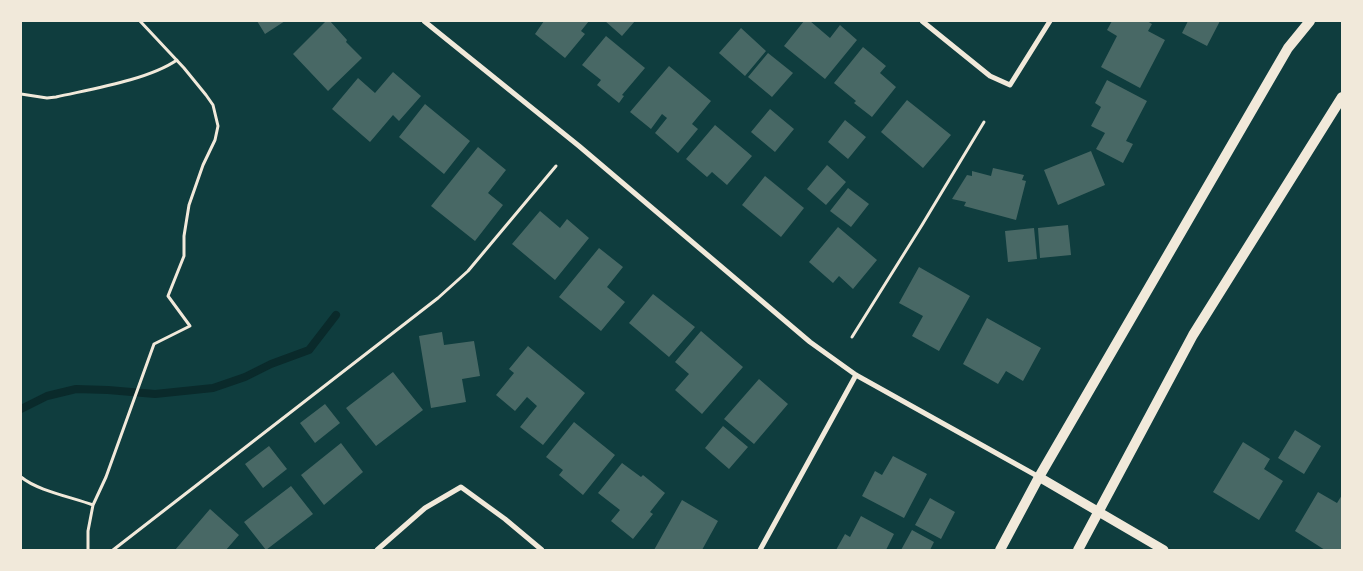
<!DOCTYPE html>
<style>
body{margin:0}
#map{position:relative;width:1363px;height:571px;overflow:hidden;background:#0f3d3e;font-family:Rubik,sans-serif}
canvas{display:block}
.frame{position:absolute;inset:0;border:22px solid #f1e9da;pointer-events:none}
</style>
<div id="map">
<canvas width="1363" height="571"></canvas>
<div class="frame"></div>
</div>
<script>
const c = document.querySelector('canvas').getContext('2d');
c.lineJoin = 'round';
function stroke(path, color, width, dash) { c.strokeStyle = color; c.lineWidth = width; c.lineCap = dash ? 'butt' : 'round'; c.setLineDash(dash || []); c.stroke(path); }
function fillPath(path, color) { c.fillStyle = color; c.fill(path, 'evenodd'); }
const stream = new Path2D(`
 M21,409l26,-13 29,-7 32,1 47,4 58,-6 32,-11 26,-13 38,-14 27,-35`);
const building = new Path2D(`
 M257,21h28l-20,13z
 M326,21h4l17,19 -1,2 16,16 -34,33 -35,-37z
 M544,21h45l-8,10 4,3 -20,24 -30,-24z
 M605,21h30l-13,15z
 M804,21h6l20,17 10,-13 17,15 -32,39 -41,-33z
 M1112,21h35l5,3 -4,7 17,9 -25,48 -39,-21 16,-31 -10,-6z
 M1188,21h32l-13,25 -25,-13z
 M741,28l25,23 -21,25 -26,-23z
 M606,36l39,32 -23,27 2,1 -5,7 -22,-18 4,-5 -19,-15z
 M863,47l23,19 -6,7 16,14 -24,30 -18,-14 2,-2 -22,-18z
 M768,53l25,20 -21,24 -24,-20z
 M669,66l42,35 -19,23 6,5 -20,24 -23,-20 12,-15 -5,-4 -11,15 -21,-17z
 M393,72l28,24 -22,25 -6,-6 -23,27 -38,-33 26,-31 17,15z
 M1107,80l40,21 -21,40 7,3 -10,19 -27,-14 9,-16 -14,-7 10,-19 -6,-4z
 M907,100l44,35 -28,33 -42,-36z
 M425,104l45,37 -26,33 -45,-37z
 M770,109l24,20 -19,23 -24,-20z
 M845,120l21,17 -18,22 -20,-17z
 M715,125l37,31 -25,29 -15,-13 -5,5 -21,-18z
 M478,147l28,23 -18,23 15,12 -28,36 -44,-35z
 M1091,151l14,34 -47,20 -14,-35z
 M827,165l19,17 -20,23 -19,-16z
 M993,168l31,7 -2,5 4,1 -10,39 -52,-14 2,-4 -14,-3 15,-24 5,1v-5l19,5z
 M765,176l39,32 -23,29 -39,-32z
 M848,188l21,16 -18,23 -21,-16z
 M540,211l20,17 7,-9 22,19 -34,42 -43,-36z
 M1068,225l3,30 -31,3 -2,-30z
 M838,227l39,33 -24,29 -14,-13 -6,7 -24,-21z
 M1034,228l3,31 -29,3 -3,-31z
 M599,248l24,19 -16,20 18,15 -24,29 -42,-34z
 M919,267l51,29 -31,55 -27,-15 11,-20 -24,-13z
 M653,294l42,33 -26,30 -40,-34z
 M987,318l54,30 -18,33 -17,-10 -8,13 -35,-20z
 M701,331l42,36 -41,47 -27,-24 14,-16 -14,-12z
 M442,332l2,13 30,-4 6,35 -18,3 4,23 -35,6 -12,-72z
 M528,346l57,47 -42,52 -23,-18 17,-21 -10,-9 -12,14 -19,-16 18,-22 -5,-4z
 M393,372l30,38 -47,36 -30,-38z
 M759,379l29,25 -34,40 -30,-25z
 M325,404l15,19 -25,20 -15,-20z
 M574,422l41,33 -32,40 -24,-20 4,-5 -17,-13z
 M723,426l25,21 -19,22 -24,-21z
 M1295,430l26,16 -17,28 -26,-16z
 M1243,442l27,17 -6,10 19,12 -24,39 -46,-28z
 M341,443l22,29 -39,33 -23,-30z
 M269,446l18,23 -24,19 -18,-24z
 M893,456l34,18 -23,44 -42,-22 13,-25 7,4z
 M622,463l19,14 2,-2 22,18 -15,19 3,2 -20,25 -22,-18 9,-11 -22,-17z
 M291,486l22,28 -47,36 -22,-28z
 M1318,492l19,11 5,-8v55h-17l-30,-19z
 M930,498l25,14 -14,27 -26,-14z
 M682,500l36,21 -16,29h-48z
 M210,509l29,26 -13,15h-51z
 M861,516l33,18 -8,16h-50l9,-16 5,3z
 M912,530l22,12 -4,8h-29z`);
const path = new Path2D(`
 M21,94l26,4 9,-1c35,-8 92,-17 121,-37
 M852,337l70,-112 62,-103
 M21,477c17,14 51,20 72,28l13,-28 48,-133 36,-18 -22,-30 16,-40v-20l5,-31 14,-40 12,-25 3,-14 -5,-21 -7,-10 -22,-27 -44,-47
 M88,550v-19l5,-26
 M113,550l325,-252 30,-27 88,-105`);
const minor = new Path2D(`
 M424,21l155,125 231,196 46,33 183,102
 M922,21l68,55 20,9 40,-64
 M377,550l48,-42 36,-21 44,32 37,31
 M760,550l96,-175`);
const tertiary = new Path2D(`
 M1039,477l125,73`);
const secondary = new Path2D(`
 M1000,550l39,-73 249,-429 22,-27
 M1078,550l115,-215 149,-238`);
stroke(stream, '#0a2a2b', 8);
fillPath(building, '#486865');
stroke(path, '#f1e9da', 3);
stroke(minor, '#f1e9da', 5);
stroke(tertiary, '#f1e9da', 9);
stroke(secondary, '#f1e9da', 10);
</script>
